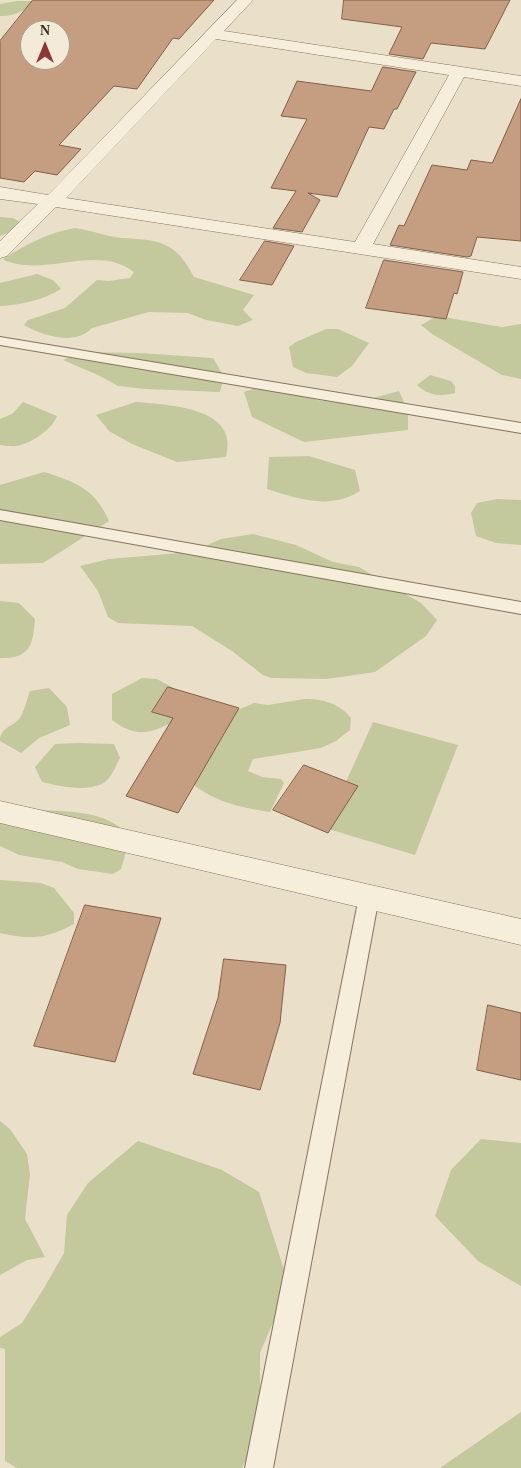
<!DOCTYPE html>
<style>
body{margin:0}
#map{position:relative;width:521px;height:1468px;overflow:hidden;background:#eae0c9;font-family:Georgia,serif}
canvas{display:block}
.north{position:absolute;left:20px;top:20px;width:50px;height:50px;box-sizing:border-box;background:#f3ebd8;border:1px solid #a89f8f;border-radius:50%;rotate:0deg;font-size:14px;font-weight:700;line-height:20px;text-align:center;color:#372c21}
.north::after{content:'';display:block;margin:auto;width:18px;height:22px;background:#8e3536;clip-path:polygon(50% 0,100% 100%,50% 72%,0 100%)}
</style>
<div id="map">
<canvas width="521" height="1468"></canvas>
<div class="north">N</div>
</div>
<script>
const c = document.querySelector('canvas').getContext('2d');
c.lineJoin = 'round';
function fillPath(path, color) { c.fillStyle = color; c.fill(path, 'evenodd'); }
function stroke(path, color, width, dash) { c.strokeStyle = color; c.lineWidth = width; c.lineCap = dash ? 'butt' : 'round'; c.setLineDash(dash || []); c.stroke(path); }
const green = new Path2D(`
 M17,1h17c-8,10 -21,16 -34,15v-12z
 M0,217l13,1 7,4 1,6 -21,8z
 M75,228c15,2 31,8 46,10 37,2 54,2 73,39l60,18 -11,15 10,10 -15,6 -32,-6 -18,-7 -39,-1 -57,16c-17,18 -49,8 -68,-3l4,-5 37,-12 32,-28 12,1 21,-3 4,-6c-38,-29 -89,6 -130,-12v-2c22,-13 45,-26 71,-30z
 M37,274l16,6 8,9c-18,11 -40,16 -61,17v-23z
 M437,316l65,11 19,-3v55l-19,-4 -70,-41 -11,-9z
 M326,329h12l31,14 -17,23 -15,11 -31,-4 -13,-6 -4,-20 7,-5z
 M81,352l59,1 73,5 11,19 -4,15 -74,-3 -28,-3 -20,-11 -35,-15z
 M430,375l21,6 4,5v7c-17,4 -25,3 -38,-8z
 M265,385l36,3 16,12 34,4 48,-13 9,20v19l-104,12 -52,-25 -8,-25z
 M23,402l34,14c-5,14 -27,28 -41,30 -5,1 -11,-1 -16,-1v-26l12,-5z
 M136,402c33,3 104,5 90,55l-49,5 -45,-18 -23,-13 -13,-16z
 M309,456l46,14 5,21c-29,19 -62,8 -93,-2l2,-32z
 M44,472c32,10 51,17 65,49l-66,42 -43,1v-79z
 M497,499l24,1v45l-25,-2 -20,-7 -5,-23 6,-10z
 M253,534l43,11 37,17 26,5 62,36 16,17 -11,16 -51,36 -48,7 -56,-1 -8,-3 -31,-24 -40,-25 -74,-3 -10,-6 -10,-26 -18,-25 29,-7 83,-7 29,-13z
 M0,601l19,2 16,16c-2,25 -4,40 -35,39z
 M142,678l15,1 20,11 7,26c-27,14 -44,26 -72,4v-26z
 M49,688l18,19 3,18 -31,13 -18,15 -21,-12c0,-14 13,-14 20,-23 5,-8 7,-19 10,-27z
 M305,699c18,0 34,4 46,19l-1,12 -14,11 -15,7 -68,11 -5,12 14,6 19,2 3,4 -14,29c-33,-5 -58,-11 -84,-33l42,-65 26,-11 14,2z
 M373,722l85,23 -43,110 -90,-27z
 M78,743l36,1 6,14c-4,8 -9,21 -18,26 -18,8 -43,2 -60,-2l-7,-15 20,-23z
 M0,801c11,3 23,7 34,8 34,4 74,-1 96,29l-9,31 -8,5 -35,-5 -16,-7 -43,-7 -19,-9z
 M0,880l41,3 13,5 20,25v11c-28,15 -44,16 -74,9z
 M0,1121l10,8 17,25 3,20 -5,45 20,38 -18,3 -27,15z
 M481,1139l40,4v143l-43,-25 -43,-45 16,-46z
 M138,1141l84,29 37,22 30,93 -29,68v78l-18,37h-225l-12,-7v-112l-5,-1v-11l22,-14 22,-35 20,-35 3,-38 21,-32z
 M521,1412v56h-81z`);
const building = new Path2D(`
 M33,0h181l-35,39 -6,-1 -36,51 -23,-3 -55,59 22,4 -24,26 -22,-4 -11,11 -24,-4v-137zM30,30h30v30h-30z
 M344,0h166l-25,49 -54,-6 -8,16 -34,-5 13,-27 -60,-8z
 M383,67l33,5 -19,37h-3l-10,20 -15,-2 -32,70 -29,-4 12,7 -18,32 -29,-4 23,-37 -25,-3 36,-69 -26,-3 16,-35 74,10z
 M521,99v142l-44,-4 -6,19 -4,1 -77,-12 9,-20 5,1 28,-61 35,5 4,-10 21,3z
 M265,241l29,5 -22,39 -32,-5z
 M384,260l79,12 -6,22 -3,-1 -8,26 -80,-11z
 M168,687l71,21 -61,105 -52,-17 47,-78 -21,-6z
 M304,765l54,21 -30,47 -55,-23z
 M85,905l76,13 -46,144 -81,-16z
 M224,959l62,6 -6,58 -20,67 -67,-16 25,-76z
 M488,1005l33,8v67l-44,-10z`);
const service = new Path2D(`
 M0,337l521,86v10l-521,-88z
 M0,510l521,92v12l-521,-94z
 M369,889l7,2 3,6 -106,571h-28l114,-571 3,-6z`);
const minor = new Path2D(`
 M237,0h16l-29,31 297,45v10l-57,-9 -91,167 148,23v12l-465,-72 -49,49 -7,2v-17l38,-37 -38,-5v-12l48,8zM216,39l233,36 -94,167 -289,-44z
 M0,801l521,118v26l-521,-122z`);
fillPath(green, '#c3c89d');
fillPath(building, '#c59e82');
stroke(building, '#825e47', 1);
stroke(service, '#85735f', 2);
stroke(minor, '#85735f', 1);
fillPath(service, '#f6eedb');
fillPath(minor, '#f6eedb');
</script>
